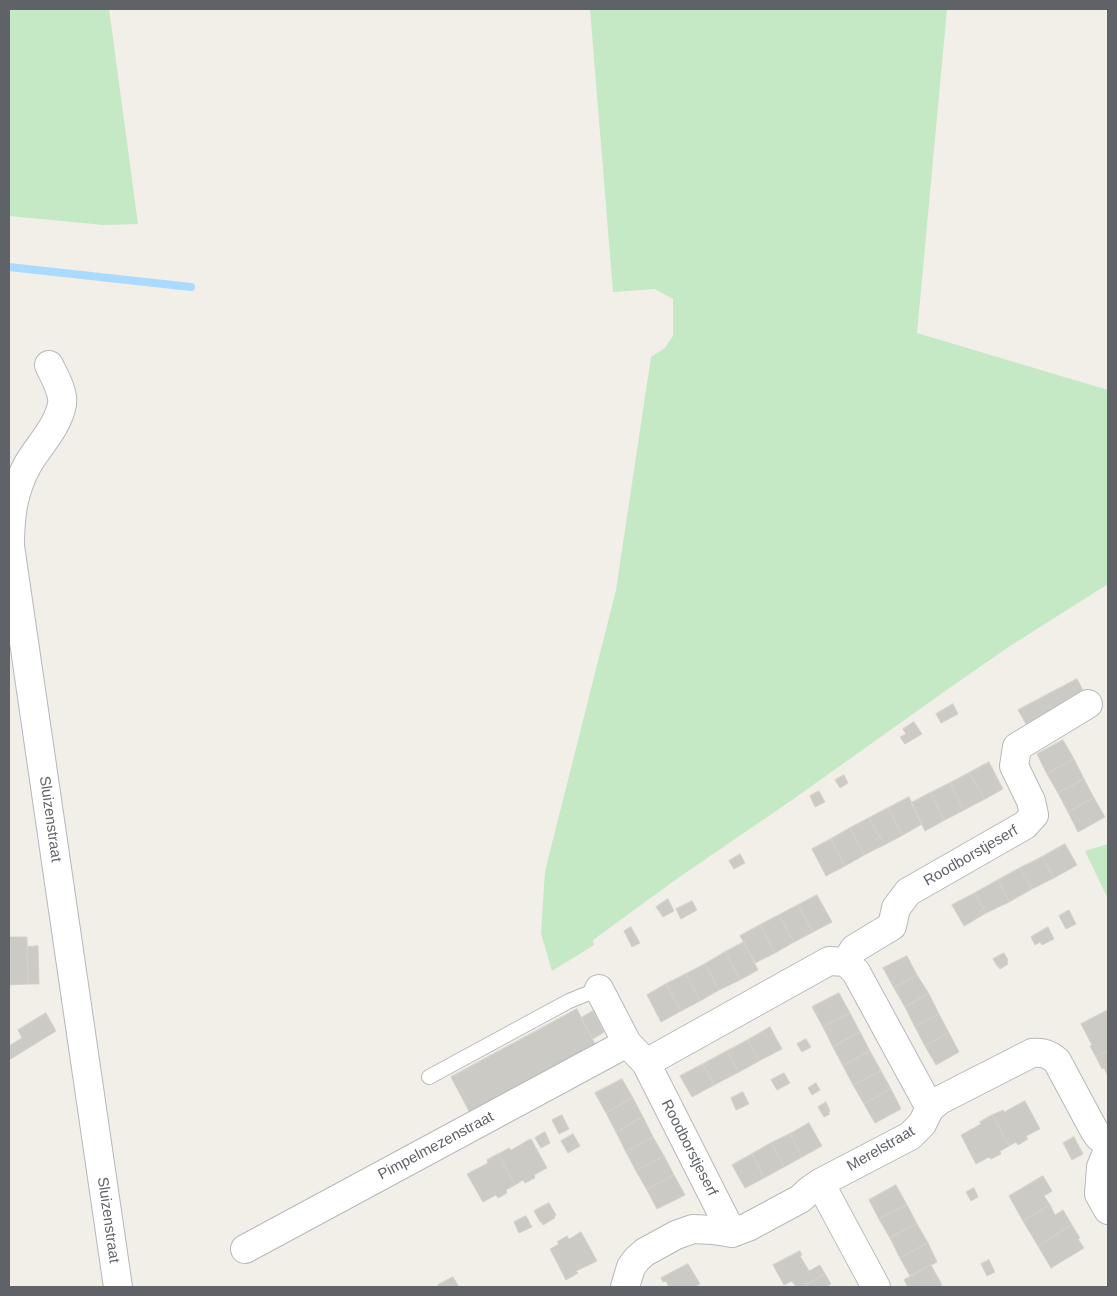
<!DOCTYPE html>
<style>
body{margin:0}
#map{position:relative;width:1117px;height:1296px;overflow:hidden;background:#f1efe8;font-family:Arial,sans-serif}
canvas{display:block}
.frame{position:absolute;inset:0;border:10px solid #5f6368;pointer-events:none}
</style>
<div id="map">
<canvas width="1117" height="1296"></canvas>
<div class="frame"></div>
</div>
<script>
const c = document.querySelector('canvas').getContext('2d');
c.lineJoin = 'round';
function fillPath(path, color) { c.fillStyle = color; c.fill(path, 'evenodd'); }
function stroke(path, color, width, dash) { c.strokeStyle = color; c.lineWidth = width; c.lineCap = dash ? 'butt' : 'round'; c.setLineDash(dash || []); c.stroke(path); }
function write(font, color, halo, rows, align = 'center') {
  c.font = font + ' Arial,sans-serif'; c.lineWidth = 4; c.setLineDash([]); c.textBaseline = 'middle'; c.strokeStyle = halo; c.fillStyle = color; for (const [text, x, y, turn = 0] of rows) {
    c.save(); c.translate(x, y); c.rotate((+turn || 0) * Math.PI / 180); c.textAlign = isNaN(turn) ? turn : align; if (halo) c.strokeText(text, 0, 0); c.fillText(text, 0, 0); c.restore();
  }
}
const green = new Path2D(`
 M9,9h100l29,215 -34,1 -95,-9z
 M590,9h165v1l15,-1h177l-30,324 191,57v194l-98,62 -62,43 -156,111 -114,78 -85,62 1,5 -42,26 -11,-38 4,-62 71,-281 35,-233 14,-9 8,-12v-37l-18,-10 -42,3z
 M1108,844v55l-23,-48z`);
const stream = new Path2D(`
 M9,267l182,20`);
const building = new Path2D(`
 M1077,679l10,19 -58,31 -11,-19z
 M953,704l5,10 -17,9 -5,-9z
 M914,722l8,12 -17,10 -5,-7 6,-3 -3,-5z
 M1063,740l11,19 -27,15 -10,-20z
 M1074,759l10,20 -26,14 -11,-19z
 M989,762l14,27 -18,10 -16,-26z
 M969,773l16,26 -21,11 -14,-27z
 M844,775l4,8 -8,5 -5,-8z
 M1084,779l10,19 -26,14 -10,-19z
 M950,783l14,27 -19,10 -15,-27z
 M819,791l6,11 -10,5 -5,-11z
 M930,793l15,27 -20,11 -14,-28z
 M909,797l13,27 -19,11 -15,-27z
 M1094,798l11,19 -27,15 -10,-20z
 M888,808l15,27 -19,10 -15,-27z
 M869,818l15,27 -20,10 -14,-27z
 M850,828l14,27 -19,11 -14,-27z
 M831,839l14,27 -19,10 -14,-27z
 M1065,844l12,21 -23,13 -12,-21z
 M740,854l5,9 -11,6 -5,-8z
 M1042,857l12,21 -22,11 -12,-21z
 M1020,868l12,21 -23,13 -11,-22z
 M998,880l11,22 -23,11 -11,-20z
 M975,893l11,20 -22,13 -12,-21z
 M817,895l15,27 -19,10 -15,-27z
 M668,899l6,12 -11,6 -7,-10z
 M692,901l5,9 -16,9 -5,-10z
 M798,905l15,27 -19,10 -15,-27z
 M1069,910l7,14 -10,5 -7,-13z
 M779,915l15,27 -19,11 -15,-28z
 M760,925l15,28 -20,10 -15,-27z
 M631,927l9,16 -8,4 -8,-16z
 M1048,927l6,12 -12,6 -2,-3 -5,3 -4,-8z
 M9,937h18l1,47 -19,1z
 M744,942l14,28 -18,10 -15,-28z
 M38,946l1,38h-11l-1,-37z
 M725,952l15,28 -21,10 -14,-26z
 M1004,953l4,7 -1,1 1,3 -8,5 -2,-3h-1l-4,-7z
 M907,956l10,19 -23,13 -11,-20z
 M705,964l14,26 -19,11 -14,-27z
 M686,974l14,27 -19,10 -15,-27z
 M917,975l12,19 -24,13 -11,-19z
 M666,984l15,27 -20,11 -14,-27z
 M839,993l11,20 -27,14 -11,-20z
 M929,994l10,20 -24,13 -10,-20z
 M577,1009l20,39 -126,67 -20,-38z
 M1108,1010v41l-12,6 -6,-11 2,-1 -11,-21z
 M593,1011l11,21 -11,7 -12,-21z
 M46,1013l10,18 -47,29v-14l13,-8 -4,-8z
 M850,1013l10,19 -27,15 -10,-20z
 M939,1014l10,19 -24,13 -10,-19z
 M770,1027l12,22 -23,12 -11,-21z
 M860,1032l10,19 -27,15 -10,-19z
 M949,1033l10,19 -23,13 -11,-19z
 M806,1039l5,8 -9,5 -5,-8z
 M748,1040l11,21 -20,11 -12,-21z
 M727,1051l12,21 -25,13 -11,-21z
 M870,1051l11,20 -28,14 -10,-19z
 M1108,1051v25l-4,-8 -2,1 -6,-12z
 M703,1064l11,21 -22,12 -12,-21z
 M881,1071l10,18 -27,15 -11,-19z
 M784,1073l6,10 -13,7 -6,-10z
 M622,1079l11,19 -27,15 -11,-20z
 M816,1083l4,7 -8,5 -4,-7z
 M891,1089l10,20 -26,14 -11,-19z
 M743,1092l6,12 -13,6 -5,-12z
 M633,1098l10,19 -27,15 -10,-19z
 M1025,1101l15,28 -14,7 2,3 -10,6 -2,-3 -7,4 -17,-31 11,-5 1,2z
 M826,1102l4,9 -2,1 2,2 -6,3 -6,-10z
 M562,1115l7,14 -10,5 -7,-14z
 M992,1115l17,31 -9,5 1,3 -10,5 -2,-2 -13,7 -15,-29 20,-11 -1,-2z
 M643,1117l10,20 -27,15 -10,-20z
 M809,1123l13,23 -20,11 -12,-23z
 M545,1132l5,11 -9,5 -6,-10z
 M573,1134l7,12 -12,7 -7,-12z
 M790,1134l12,23 -18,10 -13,-24z
 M653,1137l11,19 -28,15 -10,-19z
 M1074,1137l9,17 -11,6 -9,-17z
 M531,1139l16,29 -13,7 1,3 -10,5 -2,-3 -8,5 -17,-31 11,-6 2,2z
 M771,1143l13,24 -20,11 -12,-24z
 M498,1154l17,31 -9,5 1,3 -9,5 -2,-3 -13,7 -16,-28 21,-11 -1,-3z
 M752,1154l12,24 -19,10 -13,-23z
 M664,1156l10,19 -27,15 -11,-19z
 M674,1175l11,20 -28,14 -10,-19z
 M1043,1176l9,15 -8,5 6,9 -27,16 -14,-25z
 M896,1185l11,20 -28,14 -10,-19z
 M974,1188l4,9 -7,4 -5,-9z
 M549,1203l7,12 -2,1 1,2 -12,7 -1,-3 -1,1 -7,-12z
 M907,1205l10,19 -27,14 -11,-19z
 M1050,1205l5,10 8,-5 9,15 -34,21 -15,-25z
 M526,1216l6,11 -13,6 -5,-11z
 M917,1224l11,19 -28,15 -10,-20z
 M1072,1225l8,13 -2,1 6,9 -33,20 -13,-22z
 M581,1232l16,29 -21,10 2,2 -12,7 -16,-31 9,-5 -2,-2 10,-6 2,3z
 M928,1243l9,19 -27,14 -10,-18z
 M800,1251l2,4 -2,1 9,15 11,-6 5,9 -23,13h-6l-4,-6 -8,4 -11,-20z
 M989,1260l6,12 -8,4 -6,-12z
 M688,1264l12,20 -6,3h-25l-3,-6 -3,1 -2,-4z
 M931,1265l11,20 -5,2h-29l-4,-7z
 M825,1274l6,10 -5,3h-24z
 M453,1277l6,10h-20l-1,-2z`);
const service = new Path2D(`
 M429,1077l140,-76 30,-12`);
const minor = new Path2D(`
 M49,365c5,11 15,27 13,39 -4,23 -23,41 -34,60 -15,27 -18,52 -18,82l108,741
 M846,962l8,-13 38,-23 4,-18 12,-16 117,-67 9,-10 -3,-14 -17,-35 3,-19 71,-43
 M599,989l28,54 19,20 86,170
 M646,1063l183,-102 17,1 10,10 74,136
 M1108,1150l-7,17 -2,27 9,16
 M820,1183l56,104
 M245,1249l382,-206
 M625,1287l6,-20 6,-8 8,-7 31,-17 17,-6 20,1 19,3 16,-6 52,-28 10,-9 10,-7 90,-47 12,-12 8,-16 10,-8 92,-47c11,-1 17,1 25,8l37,69 5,7 9,5`);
const streetNames = [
 ["Sluizenstraat",50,819,82],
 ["Roodborstjeserf",971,856,-30],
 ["Pimpelmezenstraat",436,1146,-28],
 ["Roodborstjeserf",689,1148,63],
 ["Merelstraat",881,1149,-30],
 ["Sluizenstraat",108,1220,82]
];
fillPath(green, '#c5e8c5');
stroke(stream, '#aadaff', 8);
fillPath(building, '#cccac5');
stroke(building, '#d6d1c6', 1);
stroke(service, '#b5b8bc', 16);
stroke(minor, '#b5b8bc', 30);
stroke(service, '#fff', 14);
stroke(minor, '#fff', 28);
write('15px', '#5f6368', '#fff', streetNames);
</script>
